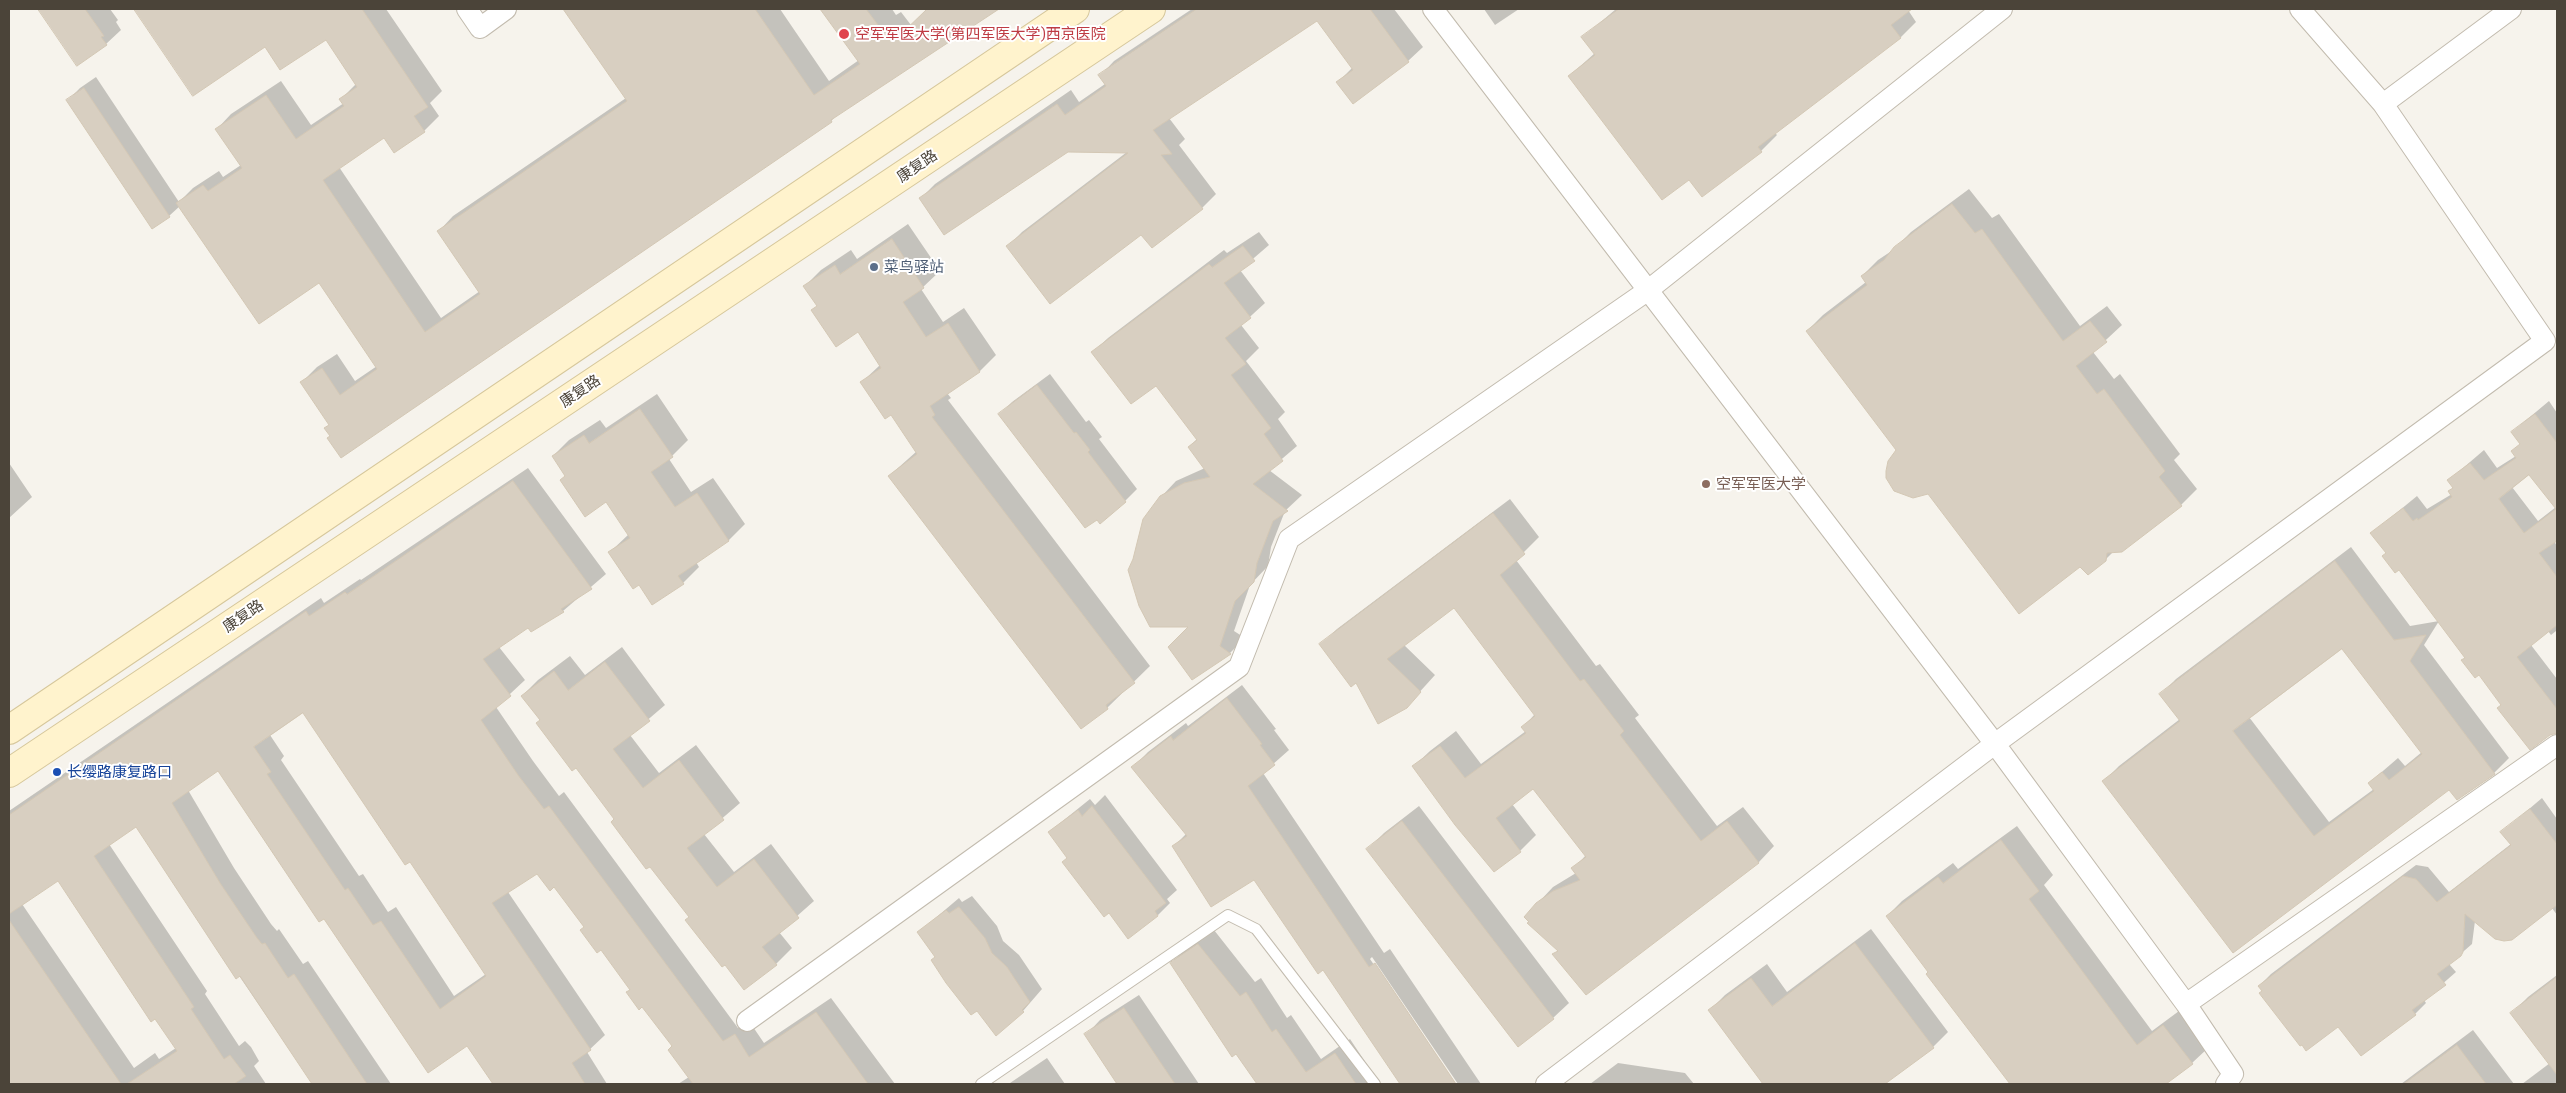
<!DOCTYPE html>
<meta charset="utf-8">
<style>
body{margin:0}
#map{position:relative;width:2566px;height:1093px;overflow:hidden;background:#f6f3ec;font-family:"Exo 2",sans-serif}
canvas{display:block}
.frame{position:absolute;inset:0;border:10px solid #4b4439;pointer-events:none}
</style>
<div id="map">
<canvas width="2566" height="1093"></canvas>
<div class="frame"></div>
</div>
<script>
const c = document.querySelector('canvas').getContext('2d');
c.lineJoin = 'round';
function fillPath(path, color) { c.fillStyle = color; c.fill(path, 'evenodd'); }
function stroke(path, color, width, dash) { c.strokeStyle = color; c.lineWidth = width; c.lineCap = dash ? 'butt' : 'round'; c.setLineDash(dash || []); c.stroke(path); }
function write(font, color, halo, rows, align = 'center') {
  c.font = font + ' "Exo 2","Noto Sans SC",sans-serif'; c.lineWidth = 4; c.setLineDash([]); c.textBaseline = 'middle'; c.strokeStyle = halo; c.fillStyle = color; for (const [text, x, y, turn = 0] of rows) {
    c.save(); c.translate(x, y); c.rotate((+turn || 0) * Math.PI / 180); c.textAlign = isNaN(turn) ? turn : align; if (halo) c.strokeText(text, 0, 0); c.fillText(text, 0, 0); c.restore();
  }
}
const shadow = new Path2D(`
 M40,9h70l8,11 -2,2 5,8 -15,14 -28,20z
 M136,9h250l56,82 -12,12 9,13 -15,15 -40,6 -45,30 102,151 39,-27 -41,-60 14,-15 173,-118 -61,-89h215l49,72 30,-21 -37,-51h70l4,6 5,-3 10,13 17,-16h68l-155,102 -10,10 -500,315 -1,-12 -28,-42 15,-15 20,-13 18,27 22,-15 -58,-85 -139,-75 -11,10 -101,-116 12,-12 16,-11 83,125 14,-14 26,-17 4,6 18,-12 -24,-36 14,-15 50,-33 30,44 33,-22 -3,-4 16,-16 -31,-45 -61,7 -72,49z
 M1192,9h202l29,38 -15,14 -55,41 -15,-20 15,-15 -36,-48 -148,99 16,21 -6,6 37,49 -14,14 -60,25 -135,14 15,-15 105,-80 -59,-2 -147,48 14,-14 136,-94 8,12 26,-18 -5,-8 14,-15z
 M1484,9h35l-24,16z
 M1616,9h294l-2,1 8,12 -16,16 -125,95 2,2 -16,16 -72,27 -120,-102 26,-23 -12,-16z
 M1969,189l23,29 7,-4 81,112 27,-20 15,19 -29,27 21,27 6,-5 60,80 -6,6 23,29 -16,16 -67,46 -9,9 -25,6 -182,-116 -91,-119 16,-16 43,-33 -4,-6 16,-16 15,-10 18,-18z
 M908,224l32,47 -19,18 22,33 21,-14 32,47 -16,16 -33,22 4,5 -3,2 202,266 -43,42 -218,-232 28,-25 -26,-38 -29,-31 18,-17 -21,-34 -41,-26 -13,-19 16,-16 30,-20 6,9z
 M1259,232l10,13 -29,25 25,33 -24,22 18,23 -13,13 39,51 -7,7 19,27 -28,24 33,25 -17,16 -14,36 -3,19 -18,19 -16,46 11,7 -15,15 -38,26 -1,-53 -30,-129 15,-16 29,-13 -16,-21 8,-8 -41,-55 -63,-32 15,-14 116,-88 3,3z
 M1050,374l36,48 3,-2 13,17 -3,2 38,50 -12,12 -125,-87 12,-12z
 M657,394l31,46 -19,19 22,33 22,-14 32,46 -16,16 -33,22 3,5 -16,16 -44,1 -29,-32 19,-18 -23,-33 -40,-26 -13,-19 16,-16 31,-20 6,8z
 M2549,401l8,12v126l-3,2 3,5v87l-1,-2 -5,4 -3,-4 -17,14 26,34v54l-7,1 -48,-30 -63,-83 -15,24 85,113 -15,15 -37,26 -8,-11 -215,163 -130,-170 15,-15 61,-47 -19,-25 15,-15 175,-132 59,79 29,-5 -67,-88 45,-37 10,13 25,-15 -2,-3 4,-4 -5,-7 35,-30 13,18 19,-12 5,-13 -9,-11zM2530,474l26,33 -18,14 -26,-34zM2342,647l80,105 -17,14 -7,-8 -29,25 5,6 -45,33 -80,-105z
 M9,463l23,34 -23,21z
 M528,468l78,106 -43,37 -34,15 -30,21 26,33 -29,27 37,54 26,35 5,-4 174,236 11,-7 15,22 67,-45 64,86h-217l11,-7 -16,-31 -119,-160 -17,-14 -29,20 97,143 -18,17 20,32h-113l-27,-40 -143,-126 -106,-148 -30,20 46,78 37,56 6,7 2,-2 24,35 5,-3 83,123h-78l-177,-259 -27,19 98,147 -2,3 34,52 6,-5 6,6 8,14 -5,5 12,18h-257v-273l312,-213 3,5 36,-24 1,1zM303,712l108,148 75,114 -32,22 -58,-89 -8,5 -25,-38 -4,2 -78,-116 3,-4 -14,-21zM58,879l118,169 -17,11 -4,-6 -21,15 -112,-164z
 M1510,499l29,38 -23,23 80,106 4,-2 39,51 -4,3 82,108 26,-19 31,39 -15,16 -173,132 -32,-40 5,-4 -22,-46 16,-17 23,-14 -3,-4 13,-14 -52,-68 -22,17 24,31 -16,16 -106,-85 16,-15 26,-20 25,33 45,-33 -3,-4 12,-13 -80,-107 -51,38 31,30 -29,32 -49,-25 -36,-37 16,-16z
 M622,647l43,58 -35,30 29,38 37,-28 44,58 -36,31 30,38 37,-28 43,57 -35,31 13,16 -16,16 -86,-47 -168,-221 16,-16 32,-24 15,19z
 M1242,685l34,44 -2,1 15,20 -26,23 121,180 6,-4 91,135h-23l-86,-127 -2,2 85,125h-53l-78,-116 -69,-90 -81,-32 12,-12 -53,-67 15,-15 38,-29 2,3z
 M1105,795l72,95 -10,9 3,4 -12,12 -30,22 -79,-105 41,-33 5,6z
 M2542,798l15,21v96l-5,-7 -77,13 -3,23 -23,20 7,8 -32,28 2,3 -11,11 -77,11 -75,-34 -4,-5 12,-12 145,-109 12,2 21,25 62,-48 -9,-12z
 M1419,806l150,197 -16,15 -185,-169 16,-16z
 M2017,826l36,49 -9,10 108,146 27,-20 28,38 -15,14 -28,21h-152l-84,-110 2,-2 -43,-56 15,-15 51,-38 5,6z
 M972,896l25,30 6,15 16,14 23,34 -19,22 -87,-55 -17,-24 40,-34 3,4z
 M1871,929l77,103 -15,15 -50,37h-118l-55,-74 15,-15 42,-31 20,28z
 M1214,930l41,52 6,-4 26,40 4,-3 30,44 29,-20 30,45h-122l-87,-121 15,-14z
 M2557,975v109h-35l28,-21 -38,-50 16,-16z
 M1139,995l60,89h-80l-33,-49 14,-15z
 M2473,1030l41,54h-113z
 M1047,1058l18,26h-57l2,-1z
 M1618,1063l67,10 9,11h-104z`);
const building = new Path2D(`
 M38,9h47l19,27 -3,1 6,8 -30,21z
 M134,9h228l66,98 -14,9 11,16 -31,21 -10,-15 -61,42 102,152 55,-38 -43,-63 190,-130 -64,-92h192l59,86 46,-31 -40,-55h46l15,20 5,-3 10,13 31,-30h72l-168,111 1,2 -491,336 -14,-20 3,-2 -6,-8 5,-3 -29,-43 22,-14 18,27 37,-26 -58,-86 -60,41 -83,-121 27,-18 5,6 34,-23 -27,-39 51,-34 30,44 48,-33 -5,-7 18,-12 -31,-47 -46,30 -15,-23 -72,49z
 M1197,9h173l39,53 -56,42 -17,-22 17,-12 -36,-49 -164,109 19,24 -11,1 42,54 -51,39 -11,-13 -91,69 -44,-58 122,-93 -60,-1 -124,83 -25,-37 138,-94 8,11 41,-29 -8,-11z
 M1619,9h293l-21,16 10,13 -143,109 4,5 -60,45 -13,-17 -27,20 -94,-124 27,-21 -14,-18z
 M84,88l86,129 -18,12 -86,-129z
 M1952,204l23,29 7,-4 81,112 27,-20 17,21 -31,24 21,28 7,-5 61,82 -6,6 23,29 -60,46 -15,1 -1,8 -18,14 -8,-8 -61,47 -91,-120 -15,4 -19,-7 -8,-13v-7l2,-10 8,-11 -90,-119 61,-46 -6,-9 23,-16 10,-13z
 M892,239l32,49 -21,14 23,35 22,-14 32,49 -50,34 5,9 -3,2 203,266 -29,22 2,4 -27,20 -193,-253 29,-22 -26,-39 -6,4 -25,-37 21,-14 -23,-36 -22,15 -25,-37 6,-4 -14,-20 32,-21 5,9z
 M1243,246l12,15 -31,22 27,35 -26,20 21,26 -15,11 40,53 -7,6 19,27 -30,23 35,27 -15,10 -16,42 -3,19 -19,19 -15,45 11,8 -39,26 -24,-33 20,-20h-38l-11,-21 -11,-36 5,-11 10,-40 17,-23 24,-13 26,-6 -22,-30 9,-7 -41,-54 -25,18 -40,-52 118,-88 3,3z
 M1037,385l37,48 2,-1 14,18 -2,2 38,50 -26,22 -3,-4 -12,8 -87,-114z
 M640,409l33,48 -22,15 24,35 22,-14 32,48 -51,35 6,8 -32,21 -13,-20 -6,4 -25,-37 22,-14 -24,-36 -21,15 -25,-37 5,-4 -13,-20 32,-21 5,8z
 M2535,414l22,29v98l-18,12 18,24v48l-40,32 40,52v24l-7,2 -20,15 -33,-42 4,-3 -22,-30 -4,3 -14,-18 4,-2 -66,-88 -4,3 -13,-17 4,-3 -16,-20 33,-25 10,13 4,-3 1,2 34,-23 -4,-6 5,-3 -6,-8 23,-17 14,17 32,-22 -5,-7 9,-7 -9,-12zM2529,475l27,34 -32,24 -25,-34z
 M513,481l79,108 -31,20 3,3 -33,20 -3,-4 -45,31 28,37 -30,24 37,55 26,34 5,-3 174,235 12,-7 14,23 67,-45 52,72h-175l-25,-34 4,-4 -30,-39 -3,3 -13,-18 4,-2 -29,-40 -4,3 -17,-23 4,-3 -30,-40 -4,4 -13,-17 -45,29 99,147 -19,13 13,21h-92l-26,-38 -39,27 -104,-154 -5,3 -101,-151 -46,32 48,80 37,55 5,6 3,-1 23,35 6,-4 73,110h-55l-72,-108 -4,3 -100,-152 -42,29 100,151 -3,2 33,50 6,-4 16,21 -12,8h-107l50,-33 -22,-32 -4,3 -93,-141 -49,33v-99l297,-204 3,5 36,-24 2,2zM303,713l102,152 5,-3 76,114 -46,33 -59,-88 -8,4 -25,-37 -3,2 -78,-116 4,-2 -17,-25z
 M1493,513l32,41 -25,21 80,106 4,-2 40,52 -4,4 81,106 26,-20 32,42 -173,132 -34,-41 6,-3 -31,-28 2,-1 -5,-5 12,-14 17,-12 27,-11 -9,-12 15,-11 -53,-68 -37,29 25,34 -27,20 -39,-47 -43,-59 28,-20 25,32 61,-45 -5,-6 14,-11 -81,-108 -67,51 34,33 -14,16 -29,16 -22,-41 -5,4 -32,-43z
 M2335,561l59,79 32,-5 -16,26 85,113 -38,26 -8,-10 -216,163 -131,-172 78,-60 -21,-27zM2342,649l80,105 -33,26 -7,-8 -14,11 6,8 -60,45 -81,-105z
 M605,662l45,59 -37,28 30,39 36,-28 45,60 -37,28 30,39 37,-28 45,59 -37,29 15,18 -33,25 -19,-25 -3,2 -37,-47 4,-3 -39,-50 -4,2 -35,-47 3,-3 -38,-51 -4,3 -36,-48 4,-3 -19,-24 33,-25 14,19z
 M1227,698l35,46 -2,1 15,20 -27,21 121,181 6,-4 81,121h-56l-77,-114 -5,4 -64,-94 -43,27 -39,-61 15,-10 -56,-69 40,-31 2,4z
 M1092,806l74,97 -11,8 3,5 -30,23 -19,-26 -5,4 -42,-55 5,-4 -19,-26 30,-22 4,6z
 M2530,809l27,35v61l-45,35 -8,1 -9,-2 -30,-25 -2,38 -2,4 -24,18 9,11 -34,25 4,5 -55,41 -23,-29 -32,24 -4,-6 -2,1 -41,-53 3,-2 -4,-5 145,-110 13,3 21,23 74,-57 -11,-13z
 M1402,821l152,198 -36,28 -152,-198z
 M2001,840l38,51 -10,8 108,146 26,-20 30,39 -27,20h-156l-84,-110 2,-2 -42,-56 52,-39 5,6z
 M959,907l26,31 7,15 15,14 23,35 -8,8 2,2 -28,24 -19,-25 -6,4 -25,-32 -15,-23 4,-3 -18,-25 29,-22 3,3z
 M9,920l112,164h-112z
 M1855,943l79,105 -49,36h-122l-55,-74 43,-32 21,28z
 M1198,944l42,52 6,-4 26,40 4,-3 30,43 29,-19 21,31h-99l-21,-30 -4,3 -62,-94z
 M2557,977v98l-47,-62z
 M1124,1008l51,76h-58l-33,-50z
 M2457,1045l29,39h-82z`);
const lane = new Path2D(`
 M981,1084l247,-169 28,14 119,155`);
const street = new Path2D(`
 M467,9l13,19 26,-19
 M1433,9l562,735 191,260
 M2383,104l128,-95
 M747,1021l492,-354 50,-128 358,-248 355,-282
 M1546,1084l450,-341 549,-402 -162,-237 -83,-95
 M2226,1084l7,-10 -47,-70 371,-259`);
const secondary = new Path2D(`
 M9,730l1066,-721
 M9,773l1142,-764`);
const markers = [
 [844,34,6,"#e0444e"],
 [874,267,5,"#5c6f8a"],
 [1706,484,5,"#8d6e63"],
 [57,772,5,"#1a4fb4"]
];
const healthNames = [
 ["空军军医大学(第四军医大学)西京医院",855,34]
];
const streetNames = [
 ["康复路",917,166,-34],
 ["康复路",580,391,-34],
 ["康复路",243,616,-34]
];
const serviceNames = [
 ["菜鸟驿站",884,267]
];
const educationNames = [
 ["空军军医大学",1716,484]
];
const transitNames = [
 ["长缨路康复路口",67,772]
];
fillPath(shadow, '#0003');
fillPath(building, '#d8cfc1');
stroke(building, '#d3c7b4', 1);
stroke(lane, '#c2bbae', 12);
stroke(street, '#c2bbae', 22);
stroke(secondary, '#d6c79b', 30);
stroke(lane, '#fff', 10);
stroke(street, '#fff', 20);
stroke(secondary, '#fff3cd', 28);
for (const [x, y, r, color] of markers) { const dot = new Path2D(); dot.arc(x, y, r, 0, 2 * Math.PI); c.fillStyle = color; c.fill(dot); stroke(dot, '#fff', 2); }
write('15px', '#be3a42', '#fff', healthNames, 'left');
write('15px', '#4b4439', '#fff', streetNames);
write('15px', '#4e5e75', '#fff', serviceNames, 'left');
write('15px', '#785e54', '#fff', educationNames, 'left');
write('15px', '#164399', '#fff', transitNames, 'left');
</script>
